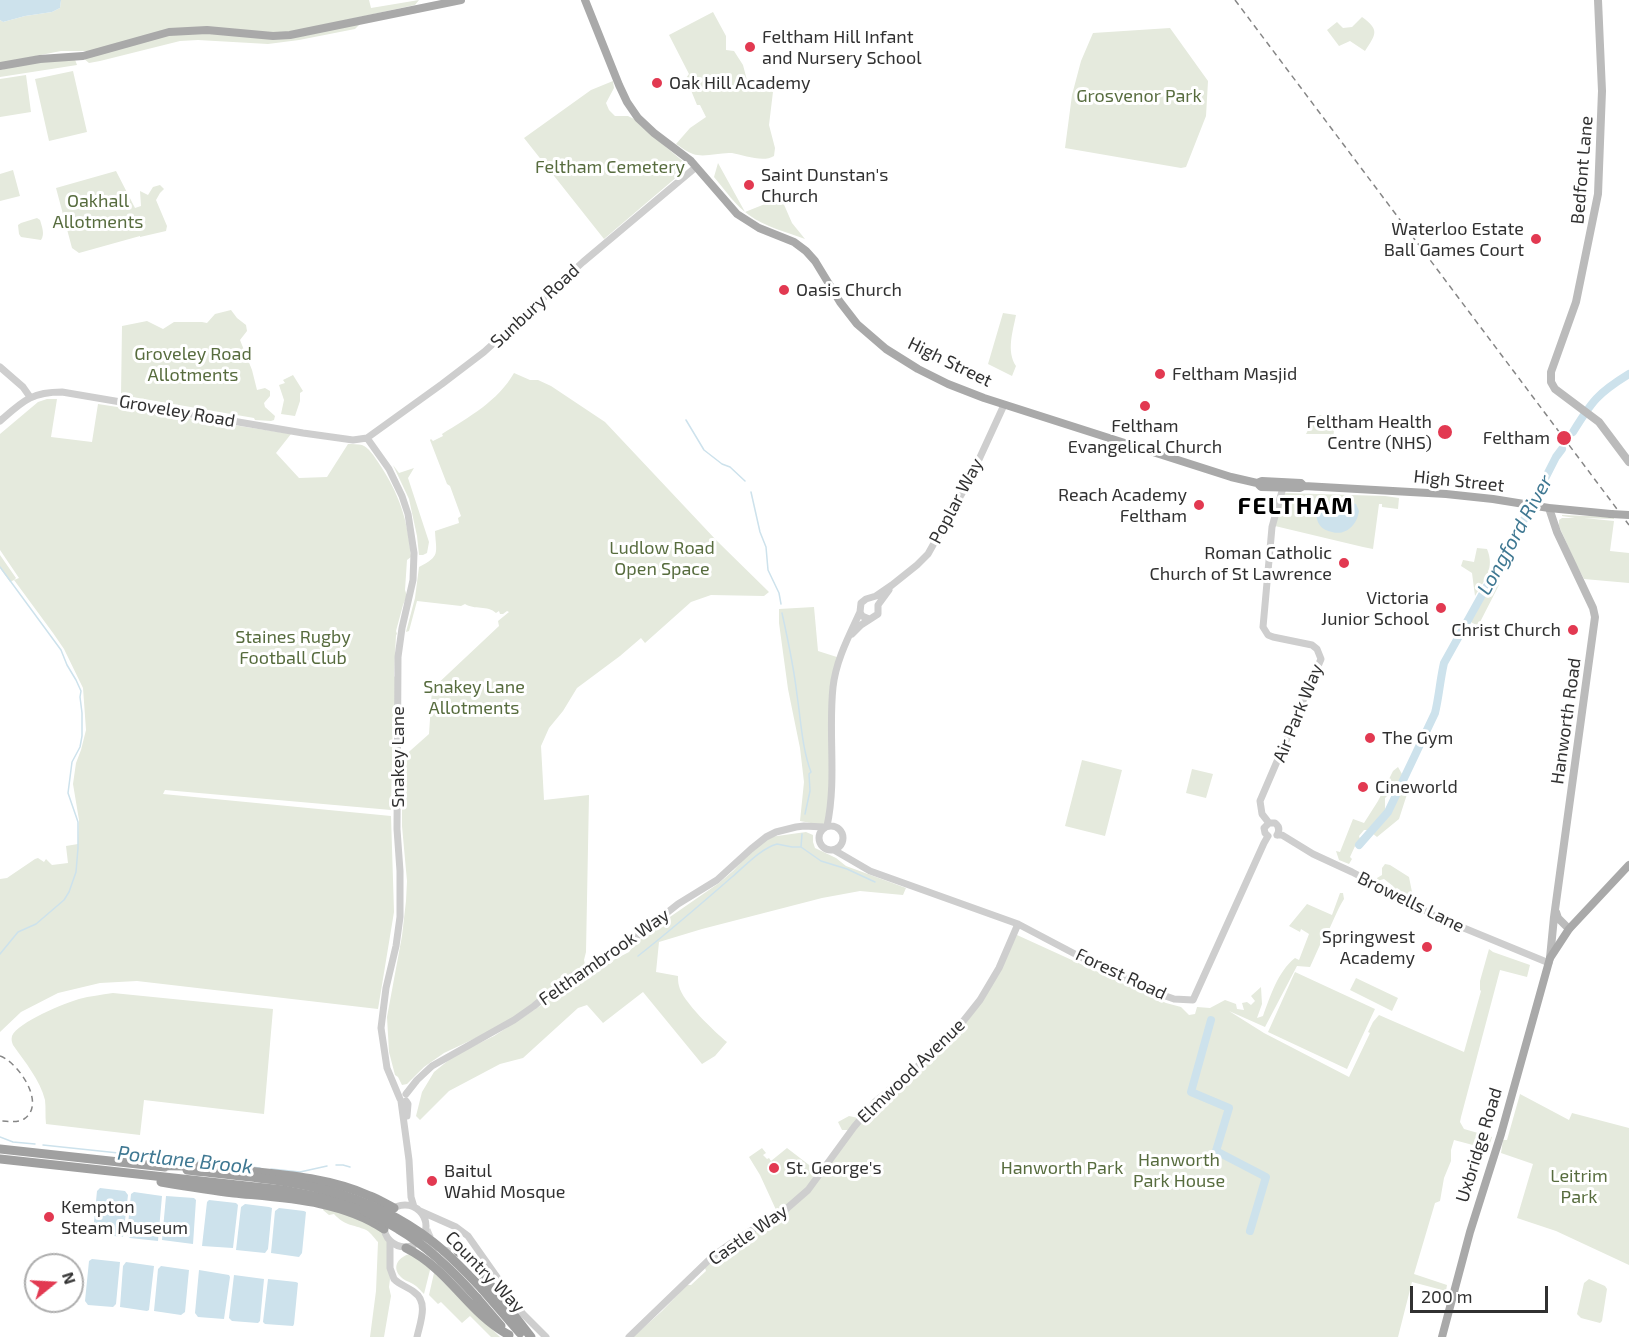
<!DOCTYPE html>
<style>
body{margin:0}
#map{position:relative;width:1629px;height:1337px;overflow:hidden;background:#fff;font-family:"Exo 2",sans-serif}
canvas{display:block}
.north{position:absolute;left:24px;top:1253px;width:60px;height:60px;box-sizing:border-box;background:#fff;border:2px solid #adadad;border-radius:50%;rotate:72deg;font-size:16px;font-weight:700;line-height:24px;text-align:center;color:#313131}
.north::after{content:'';display:block;margin:auto;width:21px;height:27px;background:#e23951;clip-path:polygon(50% 0,100% 100%,50% 72%,0 100%)}
.scale{position:absolute;left:1410px;top:1286px;width:138px;height:27px;box-sizing:border-box;border:3px solid #313131;border-top:0;padding-left:8px;font-size:18px;line-height:21px;white-space:nowrap;color:#313131;-webkit-text-stroke:4px #fff;paint-order:stroke}
</style>
<div id="map">
<canvas width="1629" height="1337"></canvas>
<div class="north">N</div>
<div class="scale">200 m</div>
</div>
<script>
const c = document.querySelector('canvas').getContext('2d');
c.lineJoin = 'round';
function fillPath(path, color) { c.fillStyle = color; c.fill(path, 'evenodd'); }
function stroke(path, color, width, dash) { c.strokeStyle = color; c.lineWidth = width; c.lineCap = dash ? 'butt' : 'round'; c.setLineDash(dash || []); c.stroke(path); }
function write(font, color, halo, rows, align = 'center') {
  c.font = font + ' "Exo 2",sans-serif'; c.lineWidth = 6; c.setLineDash([]); c.textBaseline = 'middle'; c.strokeStyle = halo; c.fillStyle = color; for (const [text, x, y, turn = 0] of rows) {
    c.save(); c.translate(x, y); c.rotate((+turn || 0) * Math.PI / 180); c.textAlign = isNaN(turn) ? turn : align; if (halo) c.strokeText(text, 0, 0); c.fillText(text, 0, 0); c.restore();
  }
}
const green = new Path2D(`
 M61,0h308l2,8 48,-8 -4,5 -134,29 -78,-6 -111,23h-31l-61,12v-43l3,2 22,-6 27,-4 8,-4z
 M713,12l13,24v14l8,1 9,14 6,23 26,-13 -6,50 6,23 -1,8c-11,7 -30,-1 -42,-3 -13,-1 -27,5 -39,1 -6,-2 -12,-7 -17,-10l14,-16 16,-11 -6,-12h-3l-11,-27 3,-4 -20,-39z
 M1362,17c18,13 14,17 3,34l-15,-10 -11,5 -12,-16 10,-8 6,6 9,-1z
 M358,20l1,5 -4,4 -56,11 -31,4 -70,-4 -18,1 -80,20 -11,2 -6,-5 104,-28 86,6z
 M1170,28l38,53 -2,35 -20,51 -5,1 -116,-20 7,-53 9,-34 12,-28z
 M73,54l4,11 -77,12v-7z
 M73,71l14,61 -38,9 -14,-62z
 M26,75l5,37 -31,5v-38z
 M613,81l1,7 -8,15 3,7 6,6h13l6,3 8,8 43,36v7l-81,69 -80,-101 67,-48z
 M718,163l27,49 25,-10 12,-2 10,23 13,16c-18,-7 -40,-12 -56,-24 -14,-10 -24,-25 -35,-38z
 M13,170l7,26 -20,5v-27z
 M116,171l19,37 6,-2 -1,-15 8,4 5,-8 7,-2 4,4 -4,4 -4,7 11,26 -1,5 -26,6v-1l-61,17 -7,-5 -16,-60z
 M37,218l3,2c2,7 5,14 1,20l-20,-3 -2,-3 -1,-9 3,-2z
 M231,310l6,8 9,7 1,6 -7,9 12,30 5,20 8,-2 5,3v5l-6,7 1,4 10,9 -1,4 -3,1 -16,-1 -1,-2 -133,-23 1,-69 25,-5 16,8 11,-7h28l5,1 8,-9z
 M1003,313l13,2c-3,16 -10,36 0,51l-4,10 -24,-12z
 M514,373l16,7h8l13,6 54,36 112,119 52,51 -5,4 -53,-1 -20,7 -46,41 -4,-5 -21,18 -43,32 -14,23 -14,17 -8,18 3,54 45,-5 -3,157 -2,8 2,9 -72,51 -70,33 -20,14 -17,17 -5,1 -4,-8 -3,-2 -6,-23 -2,-35 15,-81 4,-35 1,-20 -5,-55v-68l27,-24 3,-45 67,-63 -1,-5 11,-9 -2,-1 -4,3h-3l-1,-3 -3,2c-8,-8 -22,-3 -31,-9l-4,2 -44,-5 -8,30 -3,1 9,-34 4,-31c22,-11 17,-14 16,-36l24,-8 -1,-5 3,-2 -11,-30 -3,-2 -17,-44 1,-1 2,2 10,-5 -1,-2c27,-17 56,-33 72,-61z
 M293,375l10,16 -3,2v8l-5,15 -14,-2 3,-14 -5,-15 6,-2 -2,-3z
 M47,399h10l-6,38 41,5 6,-38 193,30 -15,19 23,25 28,-1 21,-33c4,0 10,0 14,1 7,3 12,11 16,17 21,31 30,58 33,95l-4,3 -2,30 2,6 -4,9 -7,26 1,3 -1,1 -2,41 1,1 1,30 -3,5 -2,98 -226,-20 -2,4 228,22 3,96 -16,97 -241,-28 -37,2 -42,10 -37,19 -21,20v-153l7,-1 28,-19 3,-1 6,4 2,-3 6,6 16,-2 -2,-17 12,-2 1,-24 -6,-36 3,-21 5,-13 5,-20 -3,-42 -19,-39 -11,-16 -39,-53 -4,2 -10,-14v-13l16,23 -2,2 5,-2 -19,-28v-116l38,-32z
 M1320,415l15,7 -2,17h-3v-5h-24l7,-14z
 M393,465l6,8 15,-5 -6,10 21,64 -2,11 -4,2h-4l-2,-19 -8,-37z
 M1284,493l101,3 14,2 -1,11 -16,-2v-3h-3l-6,45 -10,-2 -88,-21z
 M1562,515l52,2v2l-30,-1 30,3 -4,30 19,2v30l-45,-4 -9,-17 -16,-36v-6l3,-2h13l-13,-2z
 M1477,548l10,1c8,19 -2,31 -12,47l-3,-23 -11,-7 2,-6 11,2z
 M1490,581l9,4 -21,41 -9,-5z
 M814,607l4,44 22,7 -4,14 -9,154 -27,-5 4,-39 -4,-34 -12,-59 -9,-66v-14z
 M1082,760l40,10 -17,66 -40,-10z
 M1398,767l4,7 -5,12 -12,12v14l-16,18h-5l-5,6 1,3 -4,5 -6,13 2,2 -3,5 -10,-4 -3,-9 4,1 13,-33 11,4 14,-22 15,-30z
 M1192,769l21,5 -7,24 -20,-5z
 M1404,786l5,2 -10,31 -22,18 -5,-4 18,-21z
 M806,832l7,3v7l2,6 21,10 10,8 60,22 -3,7 -43,-4 -38,7 -120,31 -43,13 -3,30 22,4c0,3 0,7 1,10 3,15 36,46 48,56l-12,14 -13,8 -59,-72 -40,31 -16,-18 -9,3 -55,50 -23,6 -51,27 -29,29 -4,-4 6,-24 12,-20 21,-17 39,-19 28,-18 24,-16 19,-17 64,-33 7,-9 31,-24 52,-36 14,-12 12,-13 25,-21z
 M1385,864l5,1 19,12 3,15 -3,3 -7,1 -2,-6 -3,-2 -2,1 -2,-3 -9,-7 -7,2v-3l5,-3v-7z
 M1340,893h3l1,6c-7,11 -12,25 -18,37h-2l-14,31 -13,-1 -32,61 -36,-16 35,22 85,44 21,-44 -2,-1 5,-10 6,-7 85,37 17,-61 -1,-1v-9l9,-32 4,3 37,13 -3,12 -27,-7 -39,147 -1,5 4,7 28,8 -4,12 -34,-9 -3,10v11l-7,17 -4,23 -5,2 -21,71 33,11 -1,6 -34,-9 -14,55h-765l29,-26 25,-26h4l15,-14 -1,-3 5,-7 56,-37 58,-50 5,-7 1,-4 3,-2 22,-31h-13l-4,-8 11,-6 14,3 122,-123 32,-61 149,68 15,4 8,8 6,-1 2,-7 13,1 15,-8 11,4 1,5 7,1 -2,-7 5,-1 4,3 4,-4 -4,-5 10,-9 1,17 -5,14 6,-2c7,-19 15,-45 32,-58l4,2 10,-26 -8,-5 -1,3 -11,-6 18,-22 25,11z
 M1295,972l80,37 -28,60 -79,-37z
 M1356,978l42,20 -6,13 -42,-21z
 M113,993l160,16 -9,105 -120,-14 -4,35 -94,-11c-1,-8 0,-16 -1,-24 -5,-20 -20,-38 -32,-55 -1,-3 -2,-5 -1,-9 6,-14 53,-33 67,-37 11,-3 22,-4 34,-6z
 M1520,1094l49,26 3,-7 57,15v137l-73,-34 -39,-13 16,-54 -32,-11 2,-13h4z
 M762,1148l4,5 -3,2 4,4 2,-1 2,3 16,-13 26,20c1,4 2,6 0,10 -3,8 -28,30 -36,34l-17,-37 -11,-18z
 M324,1207l35,12 23,12 7,12 1,36 -1,8 2,9 -7,41h-14l6,-46 2,-49c-4,-4 -8,-11 -14,-13 -14,-5 -20,-4 -30,-15l-5,1 -6,-5z
 M410,1254l21,12 -7,28c-3,-3 -7,-8 -11,-10 -5,-3 -10,-4 -13,-8 -9,-10 0,-20 10,-22z
 M434,1273l66,64h-9l-21,-21 -8,7 -21,-21 -3,2 -9,-9z
 M1589,1279l16,7 2,3 -5,32 -2,2 -19,-5 -4,-4 7,-31z`);
const water = new Path2D(`
 M0,0h61l-1,8 -8,4 -27,4 -22,6 -3,-2z
 M1319,501l33,2 4,1 3,7c-2,14 -13,25 -27,21 -5,-1 -10,-3 -13,-8 -3,-5 -3,-13 -4,-19z
 M100,1188l25,3 3,4 -5,42 -28,-3 -2,-2 4,-41z
 M134,1192l28,4 -4,45 -28,-3 -3,-3 4,-41z
 M166,1196l28,2 2,2 -3,44 -31,-4z
 M209,1200l27,3 2,2 -5,43 -31,-2 5,-44z
 M245,1204l24,3 3,1 -4,41 -3,4 -29,-3 5,-43z
 M279,1208l25,3 2,1 -4,41 -3,4 -28,-4 4,-42z
 M92,1259l28,3 -4,42 -3,3 -25,-2 -3,-4 4,-40z
 M126,1262l28,4 -5,44 -2,1 -27,-4 3,-41z
 M161,1266l28,4 -4,42 -4,3 -27,-4 4,-42z
 M199,1270l30,5 1,2 -6,42 -26,-2 -3,-4z
 M234,1275l30,4 -4,42 -2,2 -26,-2 -3,-3z
 M268,1279l28,3 2,1 -4,41 -1,2 -28,-2 -2,-2z`);
const stream = new Path2D(`
 M686,420l18,30 18,14 8,3 15,14
 M751,492l9,40 6,15 2,23 11,23 2,11
 M0,567l61,83 6,15 9,15 5,11 -1,6 2,16v23l-2,11 -8,15 -4,31 10,29v26l-2,24 -7,20 -5,8 -28,24 -18,8 -18,22
 M782,613c6,27 12,55 15,82 4,26 5,53 14,77l-2,2 1,17 -5,23
 M801,847l20,14 26,8 28,13
 M638,956c32,-25 63,-52 94,-79 13,-11 28,-28 45,-33l15,3h9l1,-13
 M0,1137l13,5 22,2
 M43,1145l217,23
 M336,1165h7l7,2
 M271,1169l29,3 27,-6`);
const river = new Path2D(`
 M1573,432c19,-31 25,-39 56,-58
 M1359,845l29,-33 47,-99c4,-16 5,-33 9,-50l82,-147 30,-59 6,-8
 M1211,1020l-20,72 38,16 -13,43 50,26 -16,54`);
const trunkTunnel = new Path2D(`
 M426,1230c7,18 12,23 32,22`);
const tertiary = new Path2D(`
 M0,367l23,20 7,10
 M0,421c23,-20 31,-29 62,-29l241,41 50,7 14,-2 75,-54 42,-32 99,-90 113,-95
 M367,438l22,31 13,27 6,18 6,39 -1,27 -11,48 -4,29 -1,172 3,42v46l-4,29 -10,42 -5,40 6,40 13,31
 M869,619l-7,-3 -2,-4 1,-9 5,-4 10,-3 16,-11 25,-20 11,-11 42,-75 34,-74
 M852,634l9,-9 17,-11v-9l11,-15
 M1269,823l-7,-9 -2,-13 61,-142 -4,-10 -5,-4 -39,-8 -5,-2 -5,-8 9,-100 12,-43
 M1269,823h6c4,3 5,7 2,12
 M819 838a12 12 0 1 1 24 0a12 12 0 1 1-24 0Z
 M827,826c10,-46 1,-93 6,-139 3,-27 16,-51 27,-75
 M1277,835h5l31,19 39,18 85,45 112,46
 M1268,836l-3,-3 -1,-5 5,-5
 M834,850l36,21 148,53 74,39 68,31 14,5 19,1 71,-157 4,-7
 M406,1094l11,-14 15,-14 82,-46 20,-14 31,-26 41,-22 24,-16 48,-38 39,-24 34,-31 15,-12 10,-5 20,-5 8,-1 20,1
 M401,1101l8,59 2,37 3,10
 M406,1101l2,3 -1,12
 M384 1226a21 21 0 1 1 42 0a21 21 0 1 1-42 0Z
 M420,1211l36,16 12,9 55,78 23,23
 M390,1241v27l4,11c6,6 14,8 20,13 15,10 6,31 3,45
 M629,1337l84,-81 21,-15 51,-31 23,-20 46,-63 21,-25 54,-45 28,-28 23,-29 19,-32 19,-44`);
const secondary = new Path2D(`
 M1598,0l4,91 -4,103 -22,108 -25,70v10l4,7 44,33 30,40
 M1549,508l8,24 36,76 2,9 -41,300 -4,41
 M1556,912l2,6 11,11`);
const primary = new Path2D(`
 M585,0l34,85 8,17 11,16 16,15 37,28 46,53 22,14 35,14 12,9 9,10 25,41 17,22 29,25 32,20 30,15 36,14 247,79 26,6 4,4 39,1 4,-2 142,8 47,5 56,9 62,6
 M0,66l40,-7 43,-3 86,-24 38,-2 66,6 17,-1 171,-35
 M1257,483l5,-2 39,2 3,3
 M1442,1337l28,-105 31,-98 49,-176 19,-29 60,-64`);
const trunk = new Path2D(`
 M0,1149l165,18
 M0,1159l283,31 46,9 35,12
 M161,1166c29,-1 58,2 87,5 41,4 84,8 122,25 8,3 16,8 24,12
 M161,1182c24,4 48,8 73,11 50,5 107,7 150,36
 M406,1248c44,22 62,65 103,87
 M458,1252l8,3 5,5 60,77
 M482,1289l38,44
 M477,1298l24,28`);
const rail = new Path2D(`
 M1235,0l394,525
 M0,1056c18,6 47,48 24,63 -7,4 -16,2 -24,2`);
const primaryBridge = new Path2D(`
 M1611,514l18,1`);
const trunkBridge = new Path2D(`
 M187,1170c91,10 170,13 246,72 18,14 34,31 49,47
 M364,1211c11,6 23,11 34,18 31,18 56,43 79,69`);
const markers = [
 [750,47,6,"#e23951"],
 [657,83,6,"#e23951"],
 [749,185,6,"#e23951"],
 [1536,239,6,"#e23951"],
 [784,290,6,"#e23951"],
 [1160,374,6,"#e23951"],
 [1145,406,6,"#e23951"],
 [1445,432,8,"#e23951"],
 [1564,438,8,"#e23951"],
 [1199,505,6,"#e23951"],
 [1344,563,6,"#e23951"],
 [1441,608,6,"#e23951"],
 [1573,630,6,"#e23951"],
 [1370,738,6,"#e23951"],
 [1363,787,6,"#e23951"],
 [1427,947,6,"#e23951"],
 [774,1168,6,"#e23951"],
 [432,1181,6,"#e23951"],
 [49,1217,6,"#e23951"]
];
const poiNames = [
 ["Feltham Hill Infant",762,37],
 ["and Nursery School",762,58],
 ["Oak Hill Academy",669,83],
 ["Saint Dunstan's",761,175],
 ["Church",761,196],
 ["Waterloo Estate",1524,229,"right"],
 ["Ball Games Court",1524,250,"right"],
 ["Oasis Church",796,290],
 ["Feltham Masjid",1172,374],
 ["Feltham Health",1432,422,"right"],
 ["Centre (NHS)",1432,443,"right"],
 ["Feltham",1145,426,"center"],
 ["Evangelical Church",1145,447,"center"],
 ["Feltham",1550,438,"right"],
 ["Reach Academy",1187,495,"right"],
 ["Feltham",1187,516,"right"],
 ["Roman Catholic",1332,553,"right"],
 ["Church of St Lawrence",1332,574,"right"],
 ["Victoria",1429,598,"right"],
 ["Junior School",1429,619,"right"],
 ["Christ Church",1561,630,"right"],
 ["The Gym",1382,738],
 ["Cineworld",1375,787],
 ["Springwest",1415,937,"right"],
 ["Academy",1415,958,"right"],
 ["St. George's",786,1168],
 ["Baitul",444,1171],
 ["Wahid Mosque",444,1192],
 ["Kempton",61,1207],
 ["Steam Museum",61,1228]
];
const parkNames = [
 ["Grosvenor Park",1139,96],
 ["Feltham Cemetery",610,167],
 ["Oakhall",98,201],
 ["Allotments",98,222],
 ["Groveley Road",193,354],
 ["Allotments",193,375],
 ["Ludlow Road",662,548],
 ["Open Space",662,569],
 ["Staines Rugby",293,637],
 ["Football Club",293,658],
 ["Snakey Lane",474,687],
 ["Allotments",474,708],
 ["Hanworth",1179,1160],
 ["Park House",1179,1181],
 ["Hanworth Park",1062,1168],
 ["Leitrim",1579,1176],
 ["Park",1579,1197]
];
const streetNames = [
 ["Bedfont Lane",1582,170,-85],
 ["Sunbury Road",535,306,-43],
 ["High Street",950,362,26],
 ["Groveley Road",177,411,10],
 ["High Street",1459,481,6],
 ["Poplar Way",956,501,-62],
 ["Air Park Way",1298,713,-68],
 ["Hanworth Road",1566,721,-82],
 ["Snakey Lane",398,757,-90],
 ["Browells Lane",1411,902,26],
 ["Felthambrook Way",604,957,-35],
 ["Forest Road",1121,974,25],
 ["Elmwood Avenue",911,1071,-44],
 ["Uxbridge Road",1479,1145,-73],
 ["Castle Way",748,1235,-35],
 ["Country Way",485,1272,46]
];
const waterNames = [
 ["Longford River",1515,535,-61],
 ["Portlane Brook",185,1160,6]
];
const districtNames = [
 ["FELTHAM",1296,506]
];
fillPath(green, '#e5eadd');
fillPath(water, '#cde2ec');
stroke(stream, '#cde2ec', 1.5);
stroke(river, '#cde2ec', 8);
stroke(trunkTunnel, '#d6d6d6', 9, [9, 4.5]);
stroke(tertiary, '#cecece', 7);
stroke(secondary, '#bbb', 8);
stroke(primary, '#a9a9a9', 8);
stroke(trunk, '#a0a0a0', 9);
stroke(rail, '#868686', 1.5, [6, 4.5]);
stroke(primaryBridge, '#a9a9a9', 8);
stroke(trunkBridge, '#a0a0a0', 9);
for (const [x, y, r, color] of markers) { const dot = new Path2D(); dot.arc(x, y, r, 0, 2 * Math.PI); c.fillStyle = color; c.fill(dot); stroke(dot, '#fff', 2); }
write('18px', '#313131', '#fff', poiNames, 'left');
write('18px', '#576c3e', '#fff', parkNames);
write('18px', '#313131', '#fff', streetNames);
write('italic 20px', '#3f7892', '#fff', waterNames);
c.letterSpacing = '1.5px';
write('bold 24px', '#000', '#fff', districtNames);
c.letterSpacing = '0px';
</script>
